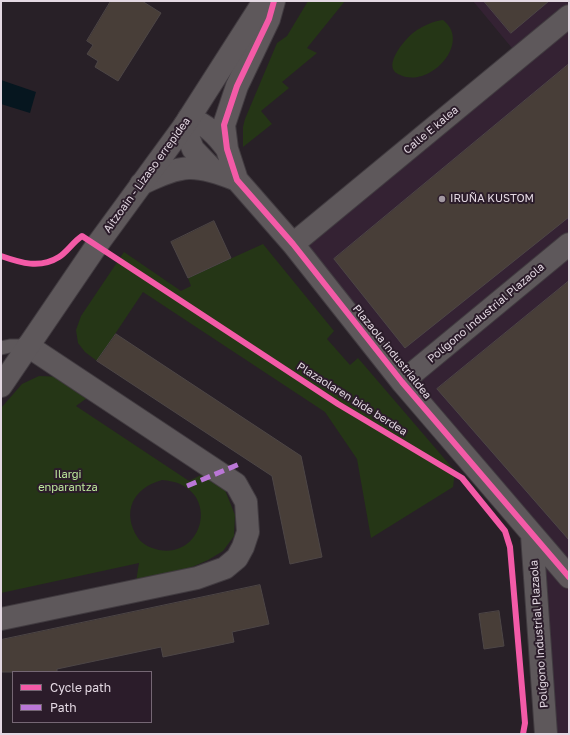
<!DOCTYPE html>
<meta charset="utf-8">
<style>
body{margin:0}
#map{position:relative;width:570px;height:735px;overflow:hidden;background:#282027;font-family:"Golos Text",sans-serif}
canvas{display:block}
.frame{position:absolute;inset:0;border:2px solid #e3d8e2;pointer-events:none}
.legend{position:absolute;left:12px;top:671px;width:140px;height:52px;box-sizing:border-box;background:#2b1c2a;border:1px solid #756774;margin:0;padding:5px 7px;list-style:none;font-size:12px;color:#e3d8e2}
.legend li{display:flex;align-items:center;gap:8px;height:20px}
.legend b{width:20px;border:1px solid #756774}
</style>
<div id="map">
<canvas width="570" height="735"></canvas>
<div class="frame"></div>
<ul class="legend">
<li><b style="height:5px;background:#f35aa7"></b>Cycle path</li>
<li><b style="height:5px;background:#ba77d6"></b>Path</li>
</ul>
</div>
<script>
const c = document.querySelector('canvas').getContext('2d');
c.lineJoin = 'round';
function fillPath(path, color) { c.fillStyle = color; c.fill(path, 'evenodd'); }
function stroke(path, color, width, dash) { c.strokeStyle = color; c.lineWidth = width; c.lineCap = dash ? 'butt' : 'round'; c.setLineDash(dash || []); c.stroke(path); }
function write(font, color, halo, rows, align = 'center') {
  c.font = font + ' "Golos Text",sans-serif'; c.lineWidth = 4; c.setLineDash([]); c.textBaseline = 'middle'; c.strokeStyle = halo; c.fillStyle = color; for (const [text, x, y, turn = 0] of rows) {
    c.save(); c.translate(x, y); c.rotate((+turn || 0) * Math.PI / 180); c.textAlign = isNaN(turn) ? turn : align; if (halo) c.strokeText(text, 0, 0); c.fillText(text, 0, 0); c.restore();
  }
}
const built = new Path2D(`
 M473,1h96v733h-23l-14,-199 -239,-291 223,-191z`);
const green = new Path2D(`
 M308,1h37l-38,47 10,5 -35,29 7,6 -28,23 11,13 -29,23v-20l2,-8 32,-76 10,-7z
 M443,20c30,23 -15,71 -45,54 -17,-8 9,-38 19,-44 8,-5 17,-9 26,-10z
 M263,244l71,87 -7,8 23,26 8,-7 97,113 -2,16 -82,51 -14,-79 -32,-47 -182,-120 -46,69 -12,-9 -7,-9 -2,-13 5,-14 43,-64 57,39 10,-5 -3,-8z
 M39,376l25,1 27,18 -15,11 113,75 14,-7 22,16 10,25 -1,21 -11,15 -15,9 -25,11 -47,11 3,-19 -138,30v-185l21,-24zM162,480c60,4 44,79 -3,70 -8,-2 -16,-5 -21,-12 -17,-26 -5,-50 24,-58z`);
const water = new Path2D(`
 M1,80l35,12 -6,21 -29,-9z`);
const building = new Path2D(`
 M111,1h31l19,12 -43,68 -23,-14 3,-6 -11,-7 6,-9 -6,-4z
 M484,1h65l-38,32z
 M569,64v153l-164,131 -71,-89z
 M214,221l17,37 -43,20 -17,-36z
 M569,281v259l-132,-151z
 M116,334l185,122 21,101 -32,7 -18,-88 -175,-115z
 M260,585l9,39 -37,8 2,10 -71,15 -2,-10 -104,22v3h-56v-32z
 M499,611l5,35 -20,3 -5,-35z`);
const service = new Path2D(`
 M1,348l9,-2h18`);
const minor = new Path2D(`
 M274,1l-5,18 -32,67 -13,39 3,24 10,31 56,64 109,138 167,195
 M189,118c18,7 27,16 38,31
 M184,126l9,23 21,22
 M141,184c42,-20 53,-21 96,-4
 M293,244l276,-228
 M402,382l167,-138
 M532,535l14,199
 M1,619l196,-41 28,-10 12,-10 6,-11 5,-15 -2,-30 -10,-18 -208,-138`);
const tertiary = new Path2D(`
 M1,386l96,-141 87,-119 80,-125`);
const quiet = new Path2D(`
 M187,486l55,-23`);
const cycleway = new Path2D(`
 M274,1l-5,18 -32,67 -13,39 3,24 10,31 56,64 109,138 167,195
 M1,256c20,7 39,13 58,1 8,-5 14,-15 23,-21l256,168 124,74 43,53 5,16 15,176 -2,11`);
const markers = [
 [442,199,4,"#a298a1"]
];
const streetNames = [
 ["Calle E kalea",431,130,-40],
 ["Aitzoain - Lizaso errepidea",147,175,-54],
 ["Polígono Industrial Plazaola",486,313,-40],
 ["Plazaola industrialdea",392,352,51],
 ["Plazaolaren bide berdea",352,399,32],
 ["Polígono Industrial Plazaola",539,634,-94]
];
const poiNames = [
 ["IRUÑA KUSTOM",450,199]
];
const parkNames = [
 ["Ilargi",68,475],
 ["enparantza",68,488]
];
fillPath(built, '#342233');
fillPath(green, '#253616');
fillPath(water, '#06161f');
fillPath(building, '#483e38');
stroke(building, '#4d4646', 1);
stroke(service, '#413b40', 15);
stroke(minor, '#413b40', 24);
stroke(tertiary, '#413b40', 24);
stroke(service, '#5e585b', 13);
stroke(minor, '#5e585b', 22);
stroke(tertiary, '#5e585b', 22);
stroke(quiet, '#ba77d6', 5, [10, 5]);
stroke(cycleway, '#f35aa7', 6);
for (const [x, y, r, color] of markers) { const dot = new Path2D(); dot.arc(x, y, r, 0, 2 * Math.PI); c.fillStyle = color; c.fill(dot); stroke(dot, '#2b1c2a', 1.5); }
write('11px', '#e3d8e2', '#2b1c2a', streetNames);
write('11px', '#e3d8e2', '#2b1c2a', poiNames, 'left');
write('11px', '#bce79b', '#2b1c2a', parkNames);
</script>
